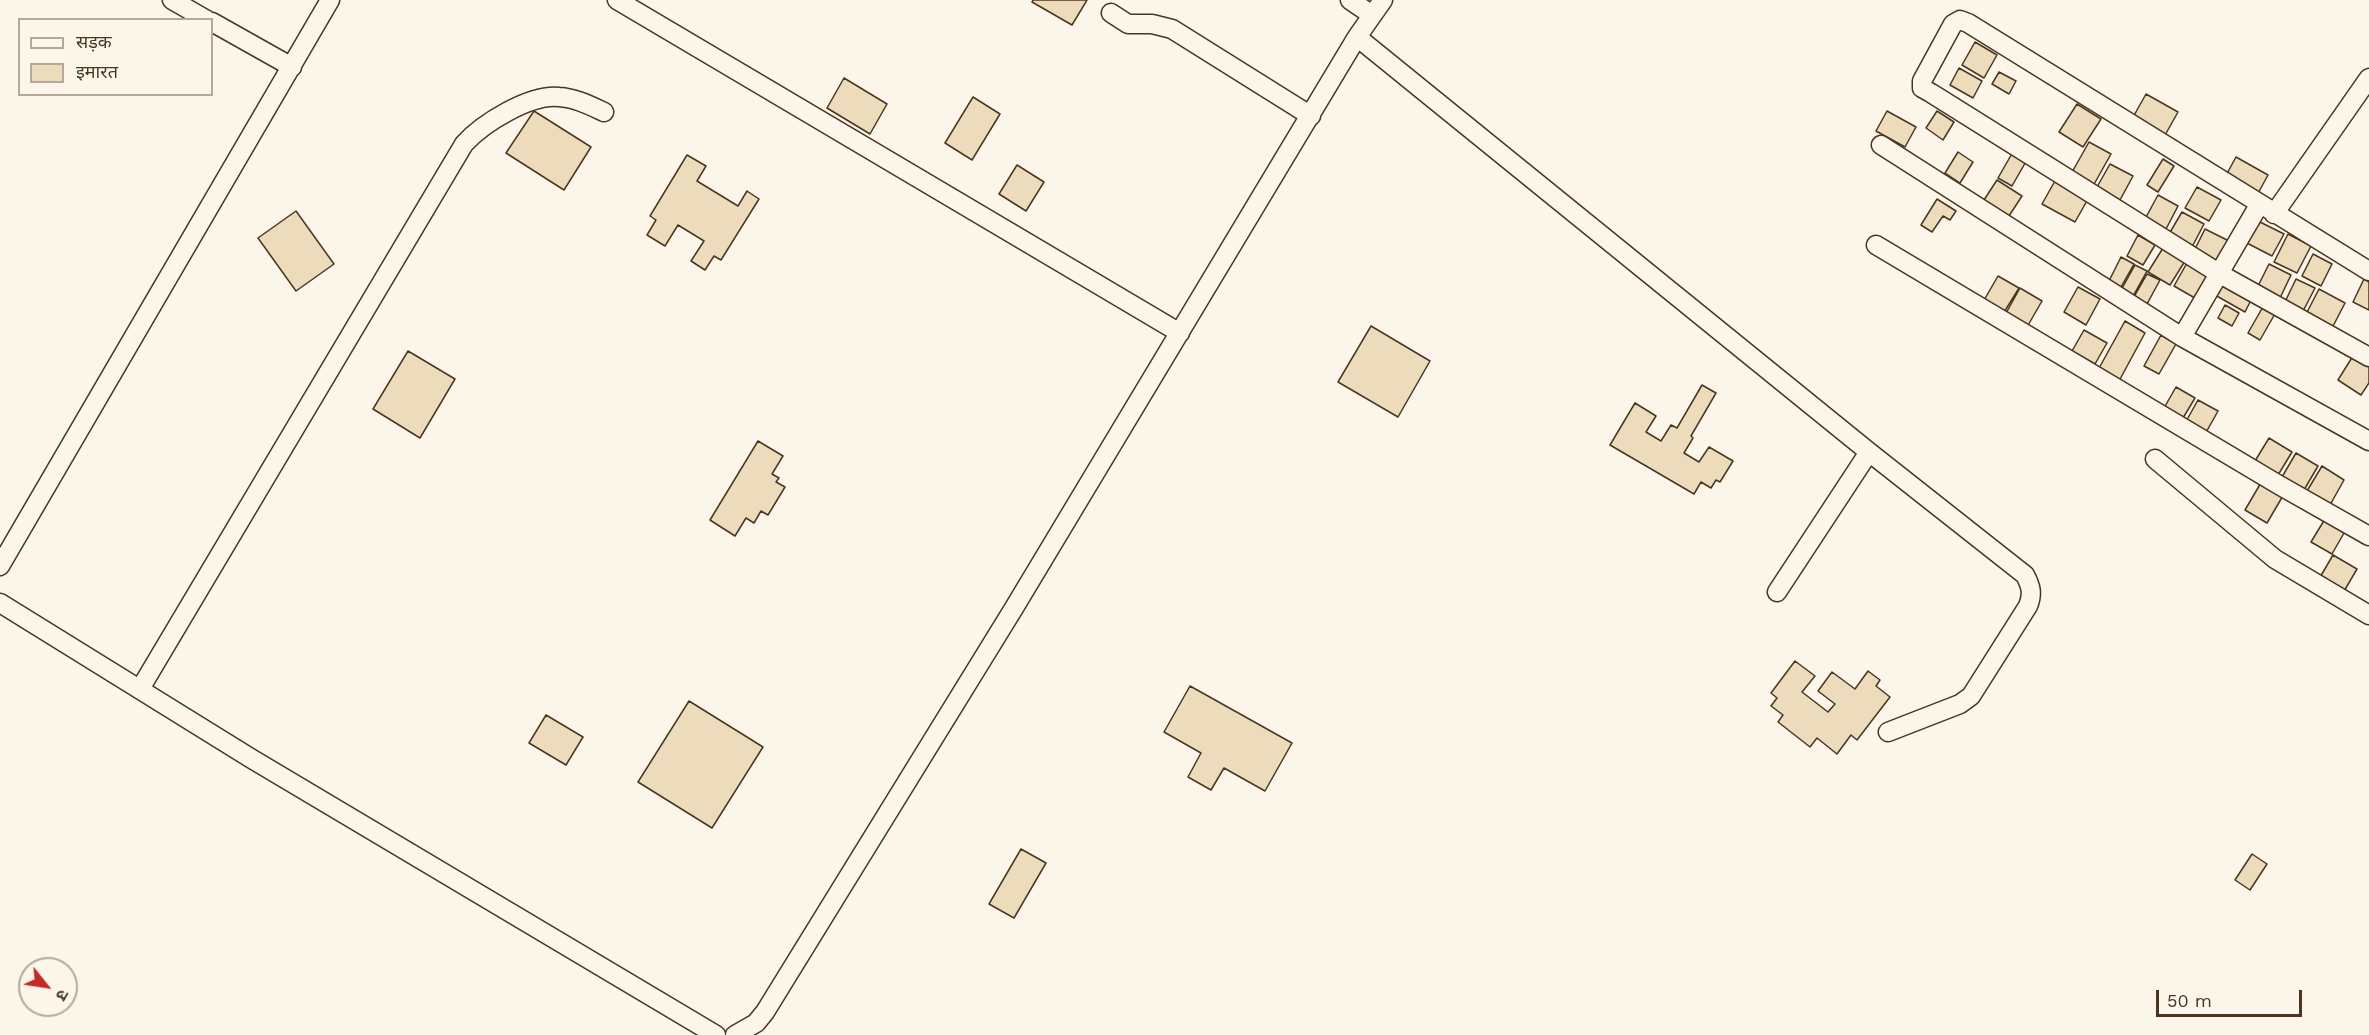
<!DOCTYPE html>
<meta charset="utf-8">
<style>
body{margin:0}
#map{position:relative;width:2369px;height:1035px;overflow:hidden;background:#fbf6e9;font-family:"Work Sans","Noto Sans Devanagari",sans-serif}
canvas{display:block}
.legend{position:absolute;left:18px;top:18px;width:195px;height:78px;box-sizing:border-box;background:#fbf6e9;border:2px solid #b4a999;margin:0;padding:8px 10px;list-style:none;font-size:18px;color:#4a3520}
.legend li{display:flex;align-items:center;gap:12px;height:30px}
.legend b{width:30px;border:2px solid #b4a999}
.north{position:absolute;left:18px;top:957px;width:60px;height:60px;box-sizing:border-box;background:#fbf6e9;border:2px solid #b4a999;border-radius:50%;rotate:120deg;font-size:16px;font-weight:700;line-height:24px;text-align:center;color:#4a3520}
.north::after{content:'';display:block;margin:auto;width:21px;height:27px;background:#c62828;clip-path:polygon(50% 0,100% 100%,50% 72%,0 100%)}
.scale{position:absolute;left:2156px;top:990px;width:146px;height:27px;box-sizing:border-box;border:3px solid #4a3520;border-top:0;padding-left:8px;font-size:18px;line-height:21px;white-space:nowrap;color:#4a3520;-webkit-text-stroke:4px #fbf6e9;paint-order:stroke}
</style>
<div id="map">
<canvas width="2369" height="1035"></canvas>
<ul class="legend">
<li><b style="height:8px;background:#fbf6e9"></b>सड़क</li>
<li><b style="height:16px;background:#ecdcbc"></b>इमारत</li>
</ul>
<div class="north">उ</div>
<div class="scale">50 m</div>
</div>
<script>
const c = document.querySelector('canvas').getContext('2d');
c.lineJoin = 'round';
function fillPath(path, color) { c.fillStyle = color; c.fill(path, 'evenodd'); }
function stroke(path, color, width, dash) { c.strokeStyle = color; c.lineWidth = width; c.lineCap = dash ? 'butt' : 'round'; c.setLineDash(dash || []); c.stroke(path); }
const building = new Path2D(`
 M1033,0h54l-15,25 -40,-23z
 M1975,42l22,13 -13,23 -22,-13z
 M1959,68l23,13 -9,17 -23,-13z
 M1999,72l17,9 -7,13 -17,-10z
 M844,78l43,26 -17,30 -43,-26z
 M2146,94l32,18 -14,25 -32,-18z
 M973,97l27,17 -28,46 -27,-17z
 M2077,104l24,15 -18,28 -24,-15z
 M534,111l57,36 -27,43 -58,-37z
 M1887,111l29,16 -11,20 -29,-16z
 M1937,111l17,11 -11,18 -17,-12z
 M2089,142l22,12 -18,32 -22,-12z
 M2014,150l14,8 -16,28 -14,-8z
 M1958,152l15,10 -13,21 -15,-10z
 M687,155l19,11 -9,15 41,25 9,-15 12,8 -38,61 -7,-4 -9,14 -14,-9 13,-20 -26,-16 -13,21 -18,-11 9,-15 -6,-4z
 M2236,157l32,18 -12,22 -32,-18z
 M2163,159l11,7 -16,26 -11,-7z
 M2110,164l23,12 -13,24 -23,-13z
 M1017,165l27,17 -18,29 -27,-17z
 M1997,180l25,16 -15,23 -25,-16z
 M2055,181l33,18 -13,23 -33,-18z
 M2197,187l24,13 -12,21 -24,-13z
 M2158,195l20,11 -13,25 -20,-12z
 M1937,199l19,12 -6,9 -7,-4 -11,16 -11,-7z
 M296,211l38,53 -38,27 -38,-53z
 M2182,212l22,12 -12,23 -23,-13z
 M2254,219l30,15 -12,22 -29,-15z
 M2205,229l26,13 -12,24 -26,-13z
 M2288,234l23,12 -14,27 -23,-11z
 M2138,235l17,10 -12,20 -16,-9z
 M2163,248l22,13 -15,24 -22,-13z
 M2313,254l19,10 -11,22 -19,-10z
 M2121,257l13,7 -13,23 -12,-6z
 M2187,263l26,14 -13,24 -26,-15z
 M2269,264l22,11 -11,23 -22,-12z
 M2135,265l12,6 -15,27 -12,-6z
 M2147,274l13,6 -13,24 -13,-7z
 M1998,276l21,12 -16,26 -20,-12z
 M2296,279l19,9 -15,29 -18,-9z
 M2364,279l5,3v28l-16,-8z
 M2221,283l30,17 -6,12 -30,-17z
 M2078,287l22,12 -14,26 -22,-13z
 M2020,288l22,13 -15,26 -22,-12z
 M2319,289l26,14 -15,29 -26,-14z
 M2225,305l14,8 -7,13 -14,-8z
 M2264,305l12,7 -16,28 -12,-7z
 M2125,321l20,12 -26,48 -21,-11z
 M1371,326l59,35 -32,56 -60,-35z
 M2084,330l23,13 -12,21 -23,-13z
 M2161,335l15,9 -17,30 -15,-8z
 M408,351l47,28 -35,59 -47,-29z
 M2356,351l13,9v23l-8,12 -23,-15z
 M1702,385l14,8 -25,43 2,2 -9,15 15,9 10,-15 24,14 -13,21 -4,-2 -5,8 -10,-6 -7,12 -84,-49 25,-42 21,13 -10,16 15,9 10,-16 6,3z
 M2176,387l19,11 -12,20 -19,-10z
 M2198,400l20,11 -14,25 -20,-11z
 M2269,438l23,14 -17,28 -23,-14z
 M758,441l25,15 -11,18 7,4 -3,4 9,5 -17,28 -7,-4 -7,12 -8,-5 -11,18 -25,-16z
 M2296,453l22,13 -14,24 -22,-13z
 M2322,466l22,14 -14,25 -23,-14z
 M2262,481l22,13 -17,29 -22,-13z
 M2328,514l20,12 -16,28 -21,-12z
 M2333,555l24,14 -14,24 -24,-14z
 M1795,661l20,15 -13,16 26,20 7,-8 -17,-13 14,-19 23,17 13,-18 12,9 -4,6 14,11 -33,43 -6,-5 -14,19 -20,-16 -7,9 -32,-25 5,-7 -12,-9 6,-8 -6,-5z
 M1190,686l102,57 -27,48 -41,-23 -13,22 -23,-13 13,-24 -37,-21z
 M689,701l74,46 -51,81 -74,-46z
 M546,715l37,22 -17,28 -37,-22z
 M1021,849l25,14 -32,55 -25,-14z
 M2252,854l15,10 -17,26 -15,-10z`);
const street = new Path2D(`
 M172,0l35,20
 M617,0l563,333
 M1350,0l22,15
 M1111,13l17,11h24l20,5 139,87
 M212,22l80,45
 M1357,37l512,415 156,123c6,11 8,19 3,31l-57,90 -11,8 -72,28
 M1881,145l301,192 187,104
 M2274,214l95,-136
 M1876,245l403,240 90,51
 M2369,271l-401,-248 -8,-3 -7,4 -31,57v7l9,5 289,181 149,83
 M2182,337l77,-132
 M2155,459l120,100 94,56
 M0,566l330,-566
 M1777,592l92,-140
 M0,603l252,156 464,276
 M140,689l324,-545c19,-21 66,-50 95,-47 16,1 30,8 45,15
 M735,1035l21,-12 9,-11 249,-404 343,-571 26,-37`);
fillPath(building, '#ecdcbc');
stroke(building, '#4a3520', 1.5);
stroke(street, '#4a3520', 21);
stroke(street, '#fbf6e9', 18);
</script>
